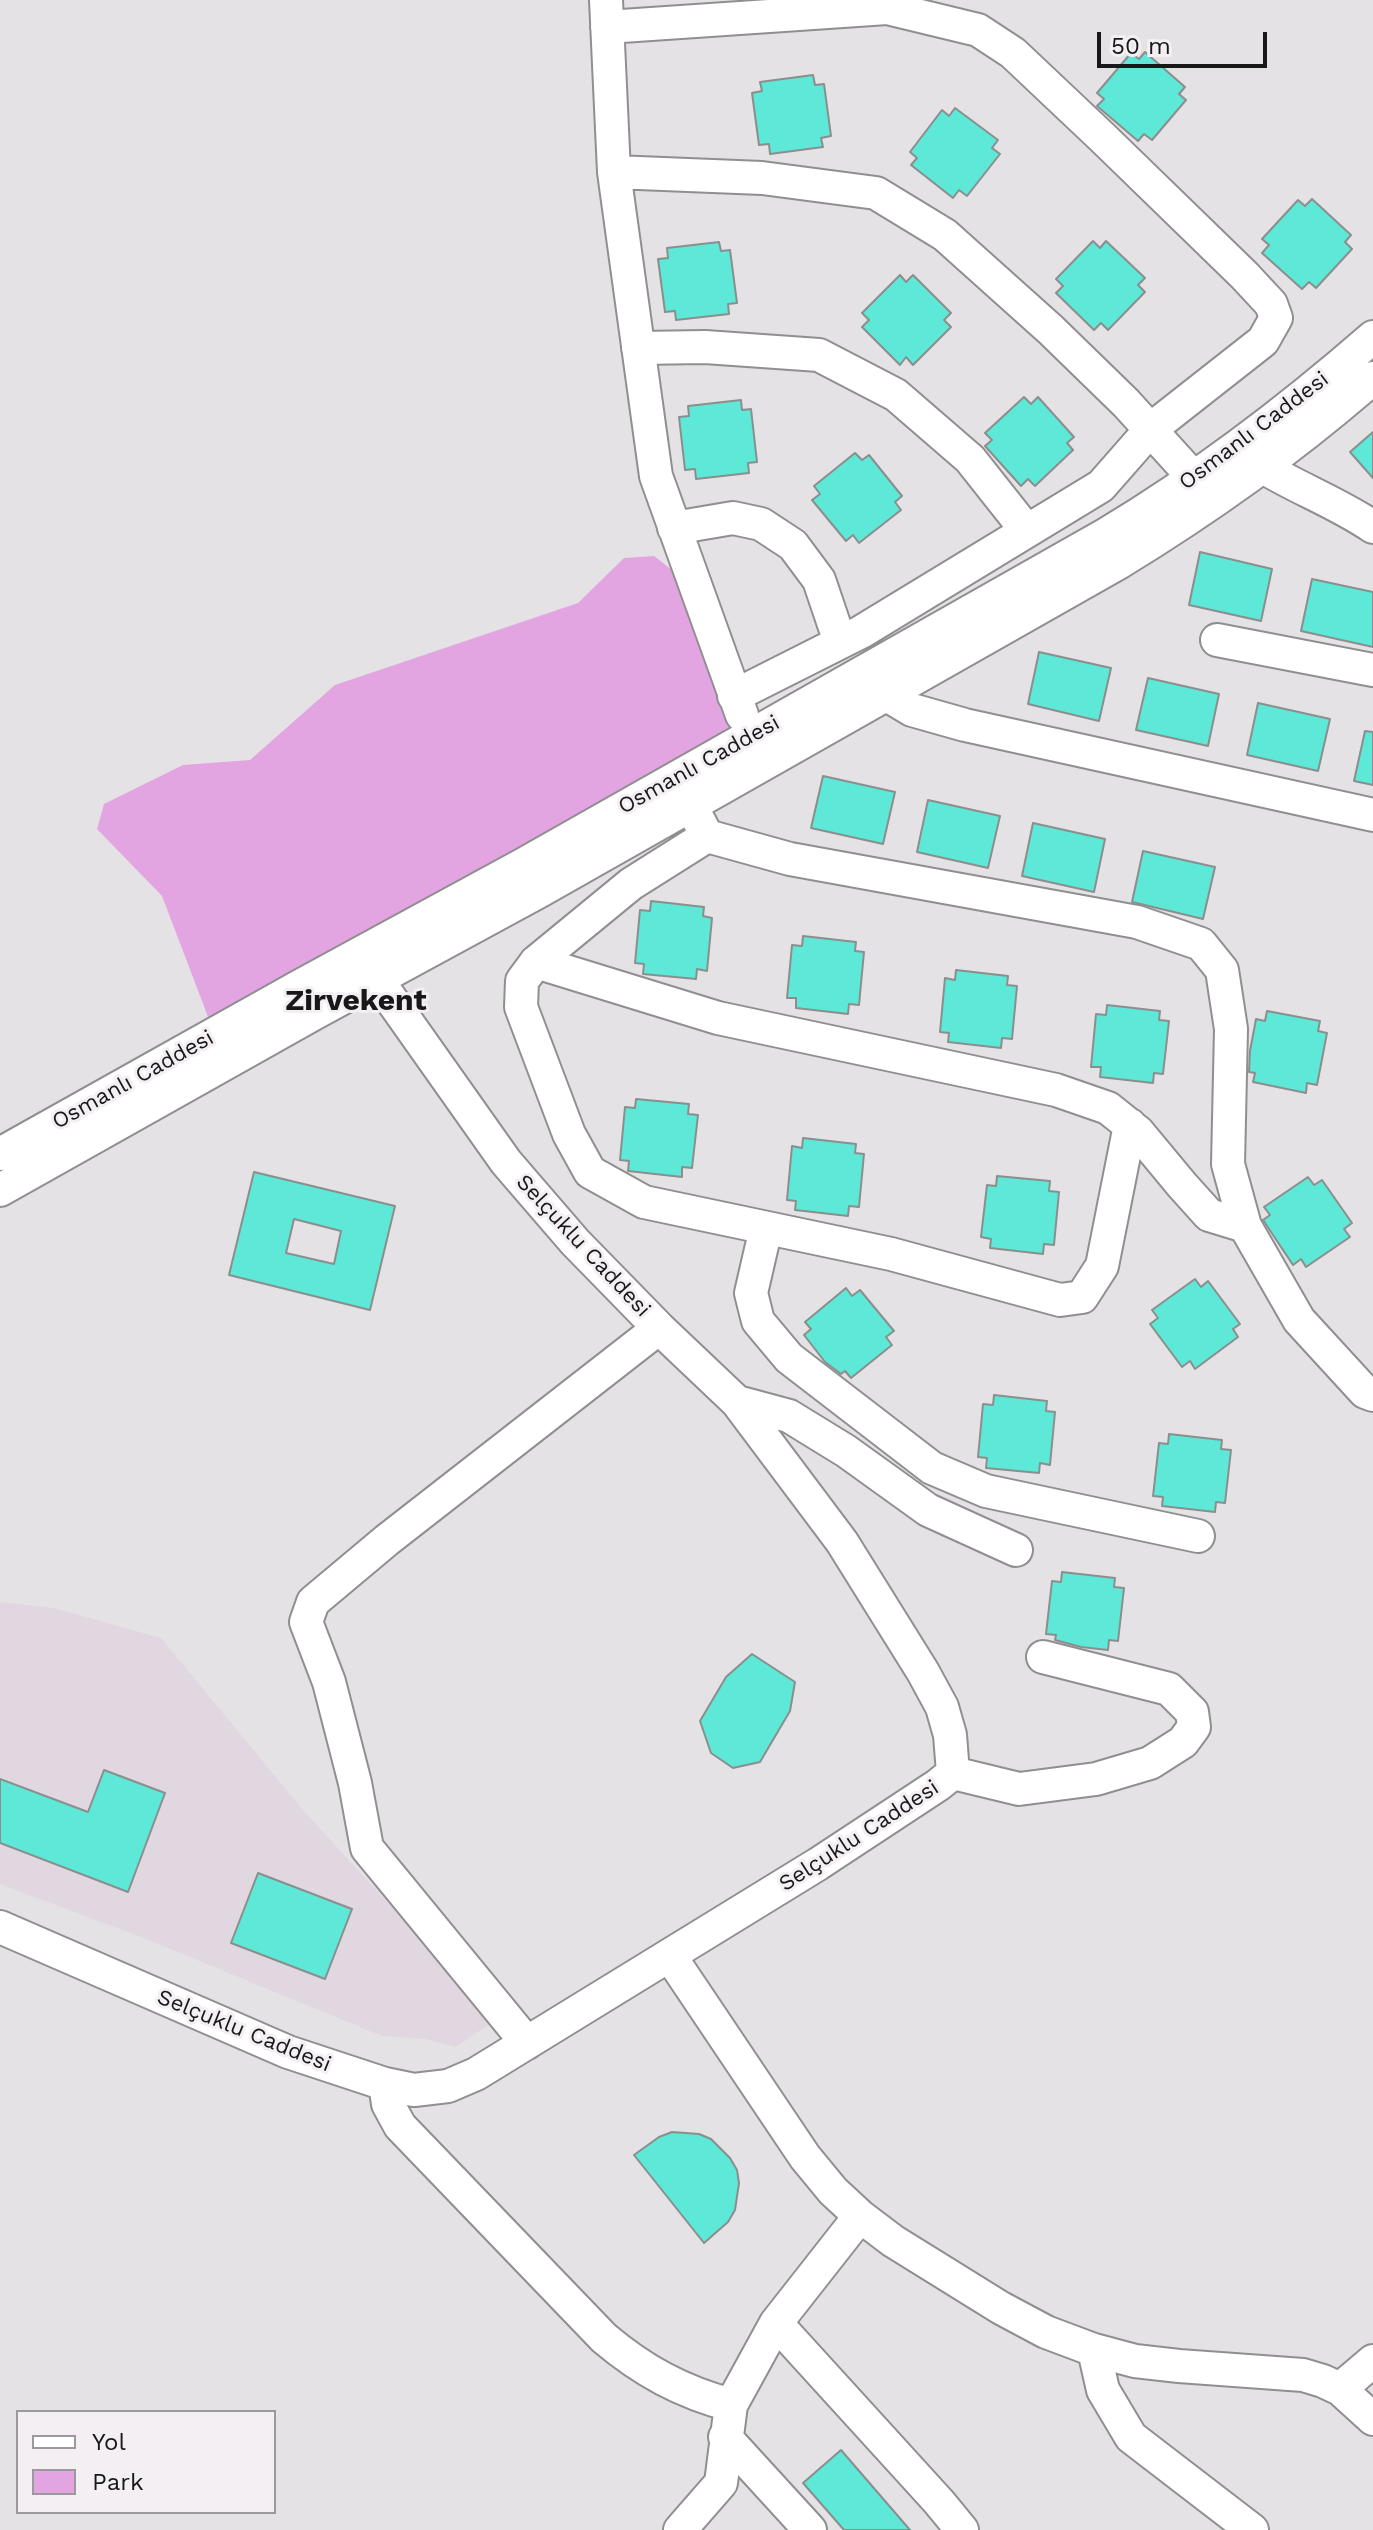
<!DOCTYPE html>
<meta charset="utf-8">
<style>
body{margin:0}
#map{position:relative;width:1373px;height:2530px;overflow:hidden;background:#e5e2e5;font-family:"Work Sans",sans-serif}
canvas{display:block}
.legend{position:absolute;left:16px;top:2410px;width:260px;height:104px;box-sizing:border-box;background:#f3eff3;border:2px solid #9c999c;margin:0;padding:10px 14px;list-style:none;font-size:24px;color:#191819}
.legend li{display:flex;align-items:center;gap:16px;height:40px}
.legend b{width:40px;border:2px solid #9c999c}
.scale{position:absolute;left:1097px;top:32px;width:170px;height:36px;box-sizing:border-box;border:4px solid #191819;border-top:0;padding-left:10px;font-size:24px;line-height:28px;white-space:nowrap;color:#191819;-webkit-text-stroke:6px #f3eff3;paint-order:stroke}
</style>
<div id="map">
<canvas width="1373" height="2530"></canvas>
<ul class="legend">
<li><b style="height:10px;background:#fff"></b>Yol</li>
<li><b style="height:22px;background:#e2a5e2"></b>Park</li>
</ul>
<div class="scale">50 m</div>
</div>
<script>
const c = document.querySelector('canvas').getContext('2d');
c.lineJoin = 'round';
function fillPath(path, color) { c.fillStyle = color; c.fill(path, 'evenodd'); }
function stroke(path, color, width, dash) { c.strokeStyle = color; c.lineWidth = width; c.lineCap = dash ? 'butt' : 'round'; c.setLineDash(dash || []); c.stroke(path); }
function write(font, color, halo, rows, align = 'center') {
  c.font = font + ' "Work Sans",sans-serif'; c.lineWidth = 6; c.setLineDash([]); c.textBaseline = 'middle'; c.strokeStyle = halo; c.fillStyle = color; for (const [text, x, y, turn = 0] of rows) {
    c.save(); c.translate(x, y); c.rotate((+turn || 0) * Math.PI / 180); c.textAlign = isNaN(turn) ? turn : align; if (halo) c.strokeText(text, 0, 0); c.fillText(text, 0, 0); c.restore();
  }
}
const built = new Path2D(`
 M0,1602l54,6 107,30 142,172 192,210 -39,27 -30,-8 -44,-3 -246,-101 -136,-51z`);
const green = new Path2D(`
 M654,556l18,14 62,160 -524,292 -48,-126 -65,-67 7,-25 79,-39 67,-5 85,-75 243,-82 46,-45z`);
const building = new Path2D(`
 M1145,52l40,35 -6,7 7,6 -34,40 -8,-6 -6,7 -41,-35 7,-7 -7,-6 34,-40 8,6z
 M813,75l2,10 9,-1 7,52 -10,2 2,9 -53,7 -1,-10 -10,1 -7,-52 10,-2 -2,-9z
 M955,108l43,32 -6,8 8,6 -33,42 -8,-6 -6,8 -42,-33 6,-7 -7,-6 32,-42 7,6z
 M1312,199l39,36 -6,7 7,7 -36,39 -7,-6 -7,7 -40,-36 7,-8 -7,-6 36,-39 7,6z
 M1093,241l7,7 6,-7 39,37 -7,7 7,7 -37,38 -7,-7 -7,7 -38,-37 7,-7 -7,-7z
 M719,242l2,9 9,-1 7,53 -9,1 1,10 -53,6 -1,-9 -10,1 -7,-53 10,-1 -1,-10z
 M900,275l6,7 7,-7 38,38 -7,7 7,7 -38,38 -7,-8 -6,8 -38,-38 7,-7 -7,-7z
 M1024,397l7,7 7,-7 36,40 -7,6 6,7 -38,36 -7,-7 -7,7 -36,-40 7,-6 -7,-7z
 M741,400l1,10 9,-1 6,53 -9,1 1,10 -53,6 -1,-10 -10,1 -6,-53 10,-1 -1,-10z
 M1373,432v46l-23,-26z
 M855,453l7,7 7,-5 33,41 -7,6 6,8 -42,33 -6,-8 -7,6 -34,-41 8,-6 -6,-8z
 M1200,552l72,17 -11,52 -72,-16z
 M1312,579l61,13v55l-72,-16z
 M1039,652l72,16 -12,53 -71,-17z
 M1148,678l71,16 -11,52 -72,-16z
 M1258,703l72,16 -12,52 -71,-16z
 M1365,731l8,1v53l-19,-4z
 M823,776l72,16 -12,52 -72,-16z
 M928,800l72,16 -12,52 -71,-16z
 M1033,823l72,16 -11,53 -72,-16z
 M1143,851l72,16 -12,52 -71,-17z
 M651,901l53,6 -1,9 9,2 -5,53 -10,-2 -1,10 -53,-5 1,-10 -9,-1 5,-53 10,1z
 M803,936l53,6 -1,9 9,1 -5,53 -10,-1 -1,10 -52,-6v-10h-9l5,-53 10,1z
 M956,970l52,6 -1,9 10,1 -5,53 -10,-1 -1,10 -53,-6 1,-9 -9,-1 5,-54 10,2z
 M1107,1005l53,6 -1,9 10,1 -6,53 -9,-1 -1,10 -53,-6 1,-10h-10l5,-53 10,1z
 M1267,1011l53,10 -2,10 9,2 -10,52 -10,-2 -1,10 -53,-11 2,-9 -6,-1 1,-21 6,-32 9,2z
 M636,1099l53,5 -1,10 10,1 -6,53 -10,-1v10l-54,-6 1,-10 -9,-1 5,-53 10,1z
 M803,1138l53,6 -1,9 9,1 -5,53 -10,-1 -1,10 -53,-6 1,-9 -9,-1 5,-54 10,2z
 M254,1172l141,34 -25,104 -141,-35zM294,1219l47,12 -7,33 -48,-11z
 M997,1176l53,5 -1,10 10,1 -5,53 -10,-1 -1,10 -53,-6 1,-9 -10,-2 6,-52 9,1z
 M1308,1177l6,8 8,-5 30,43 -8,6 6,8 -44,30 -5,-8 -8,6 -30,-45 7,-5 -6,-8z
 M1195,1279l6,8 7,-6 32,43 -7,5 5,8 -43,32 -5,-8 -8,6 -32,-43 8,-6 -6,-8z
 M846,1288l6,8 8,-6 34,41 -8,6 6,8 -41,33 -6,-7 -4,3 -16,-12 -21,-27 7,-6 -6,-7z
 M994,1395l53,6 -1,10 9,1 -5,53 -10,-2 -1,10 -53,-5 1,-10 -9,-1 5,-53 10,1z
 M1169,1434l53,6 -1,9 10,1 -6,53 -9,-1 -1,10 -53,-6 1,-9 -10,-1 6,-53 9,1z
 M1062,1572l53,6 -1,9 10,1 -6,53 -9,-1 -1,10 -27,-3 -26,-7 1,-5 -10,-1 6,-53 9,1z
 M752,1654l43,28 -5,29 -30,51 -27,6 -22,-15 -11,-32 26,-44z
 M104,1770l61,23 -37,99 -128,-49v-64l88,33z
 M258,1873l94,36 -27,70 -94,-36z
 M672,2132l27,2 12,5 19,19 7,12 2,13 -4,27 -7,12 -24,21 -70,-88 25,-18z
 M841,2450l69,80h-66l-41,-47z`);
const minor = new Path2D(`
 M606,0l8,172 42,304 86,239
 M607,27l280,-19 91,22 35,23 90,85 141,137 27,29 5,14 -13,23 -112,88 -50,57 -240,146 -127,64
 M614,172l148,6 114,15 69,42 106,95 75,73 69,76
 M638,348l67,-1 114,8 77,40 74,64 57,72
 M1263,467c36,22 75,36 110,60
 M674,528l59,-10 28,6 32,21 26,35 21,62
 M1217,640l156,30
 M887,695l25,15 53,15 408,90
 M698,819l9,17 83,23 347,63 64,22 21,26 9,59 -3,135 17,62 54,94 66,72 8,3
 M707,836l-76,48 -95,78 -14,19 -1,26 48,127 21,38 54,30 247,52 169,46 22,-3 20,-31 28,-141
 M536,962l182,56 338,72 52,18 30,24 44,53 27,30 36,11
 M0,1154l300,-168 224,-122 581,-329c98,-59 182,-123 268,-198
 M0,1190l315,-177 225,-122 580,-329c90,-55 174,-115 253,-184
 M766,1228l-15,65 7,28 31,37 143,110 54,23 212,45
 M737,1402l52,14 57,35 82,59 88,40
 M953,1773l66,16 77,-10 54,-16 33,-21 11,-15 -2,-15 -23,-23 -126,-32
 M0,1927l288,125 97,32 29,6 34,-4 28,-12 342,-210 120,-79 15,-12 -3,-38 -8,-28 -19,-35 -81,-130 -105,-140 -78,-74 -84,-86 -69,-80 -147,-208
 M670,1956l135,201 28,34 27,25 33,25 108,67 45,24 48,18 41,11 44,5 124,9 20,6 17,8 33,30
 M527,2043l-160,-195 -12,-65 -26,-101 -23,-60 7,-20 74,-62 272,-212
 M385,2084l3,20 12,22 204,212c39,33 78,54 127,67
 M776,2323l163,179 23,28
 M1094,2350l9,40 28,47 121,93
 M1340,2389l33,-28
 M725,2437l85,93
 M680,2530l41,-47 10,-78 45,-82 84,-107`);
const streetNames = [
 ["Osmanlı Caddesi",1254,431,-37],
 ["Osmanlı Caddesi",699,765,-29],
 ["Osmanlı Caddesi",133,1080,-29],
 ["Selçuklu Caddesi",583,1246,47],
 ["Selçuklu Caddesi",859,1836,-33],
 ["Selçuklu Caddesi",244,2031,22]
];
const districtNames = [
 ["Zirvekent",356,1001]
];
fillPath(built, '#e0d7e0');
fillPath(green, '#e2a5e2');
fillPath(building, '#5de8d7');
stroke(building, '#8a8f8e', 2);
stroke(minor, '#918e91', 36);
stroke(minor, '#fff', 32);
write('22px', '#191819', '#f3eff3', streetNames);
write('bold 30px', '#191819', '#f3eff3', districtNames);
</script>
